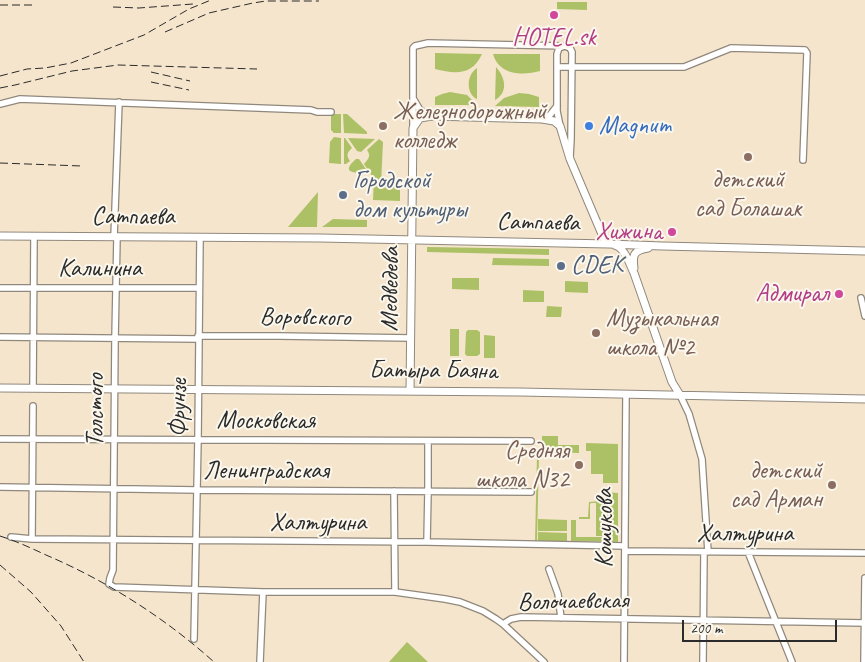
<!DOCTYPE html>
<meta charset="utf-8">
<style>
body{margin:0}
#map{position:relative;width:865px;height:662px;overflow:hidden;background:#f5e5cc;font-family:Caveat,sans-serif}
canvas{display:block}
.scale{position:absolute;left:682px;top:620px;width:155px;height:22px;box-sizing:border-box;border:2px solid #2b2b2b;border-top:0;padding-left:6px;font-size:15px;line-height:18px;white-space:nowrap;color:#2b2b2b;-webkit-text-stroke:4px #fbf7ec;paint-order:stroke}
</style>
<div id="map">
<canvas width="865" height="662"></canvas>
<div class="scale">200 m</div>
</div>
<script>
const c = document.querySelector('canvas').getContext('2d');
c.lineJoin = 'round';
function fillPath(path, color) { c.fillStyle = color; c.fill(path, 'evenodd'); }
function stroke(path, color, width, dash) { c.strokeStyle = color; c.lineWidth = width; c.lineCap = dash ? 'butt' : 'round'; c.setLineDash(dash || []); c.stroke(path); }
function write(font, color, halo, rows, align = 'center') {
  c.font = font + ' Caveat,sans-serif'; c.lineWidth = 4; c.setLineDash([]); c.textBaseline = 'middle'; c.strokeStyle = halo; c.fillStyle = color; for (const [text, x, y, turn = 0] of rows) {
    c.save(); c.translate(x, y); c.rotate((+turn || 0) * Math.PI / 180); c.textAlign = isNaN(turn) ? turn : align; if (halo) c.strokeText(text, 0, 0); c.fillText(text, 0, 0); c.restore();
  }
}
const green = new Path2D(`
 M557,2h30v8l-30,-1z
 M435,53l46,1h1c-10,22 -27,20 -47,15z
 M493,54h47v17c-18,5 -41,4 -47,-17z
 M496,67c9,10 13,25 -1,33z
 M477,68v31c-11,-5 -11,-24 0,-31z
 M450,92l17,3 10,10h-42v-8l7,-3z
 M519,93l10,1 10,3v10l-44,-1 9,-8z
 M331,114h10v19h-7l-3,-3z
 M343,114h4l20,18v2l-23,-1z
 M334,137l7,1v26l-12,-1 1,-21z
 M344,138h1l7,10c-5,5 -6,7 -2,13l-4,3h-2z
 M348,138l27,1 -14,13 -4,-1z
 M379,139l4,3 -2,42 19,1v16l-27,-1 1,-21 -10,-15c5,-6 7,-8 3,-14z
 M356,159h3l9,13 -1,1c-13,0 -27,0 -11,-14z
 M318,192l-1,35h-29z
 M333,219l34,1v7h-45z
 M427,247l122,2v6l-122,-3z
 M493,258l56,1v7l-57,-1z
 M452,278h27v12l-27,-1z
 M565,281l23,1v11l-23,-1z
 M523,290l21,1v11h-21z
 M547,306l15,1 -1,10h-15z
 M450,329h9v27h-9z
 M468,330h9l3,2v22l-3,2h-10l-2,-2 1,-22z
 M484,335l11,1v22h-11z
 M542,436h16v9h21v8l-37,-1z
 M586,443l32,1v39h-15v-9h-12v-23h-5z
 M537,456h2l-2,85h-2z
 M604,492l14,1v49l-47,-1v-21h5v17h37v-1h-17v-33h-5l-1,1v15h-11v-2h9l1,-15 12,-1v2h2z
 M538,519l29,1v11h-29z
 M538,532l29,1v8h-29z
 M407,642l21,20h-39z`);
const minor = new Path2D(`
 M557,67h127l47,-19 74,2 2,3 -4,107
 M414,100l6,10 12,6
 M0,104l20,-5 291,11 6,2h14
 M542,119l8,-4 7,-9
 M560,126l-3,-15v-57l2,-6 6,-2 5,2 2,4 -1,87 -1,18
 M413,128v-80l2,-2 13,-3 137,3
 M114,237l5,-135
 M117,237l-2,102 -2,231 -3,8 -1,6 5,3 149,5h132l50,7 15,3 23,9 13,8 7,5 8,-5 10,-2 344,6
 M0,288h199
 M861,298l4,18
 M198,336h81l132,2
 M0,337l198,2
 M33,388l1,-152
 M680,395l9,19 13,45 6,93
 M0,439l531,2
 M0,487l197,3 334,2
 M394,491l1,101
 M11,537l21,2 395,3 198,4
 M32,539l1,-133
 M427,542l1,-51v-50
 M625,551l240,2
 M748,552l44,110
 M549,569l9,25 3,24
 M503,624l41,38
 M194,639l4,-200 2,-201
 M260,662l3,-70
 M624,662l2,-268
 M703,662l1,-110
 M864,662l1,-84`);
const tertiary = new Path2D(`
 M0,236l320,2 289,6 53,2 203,5
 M634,268c-2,-13 0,-18 14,-20
 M0,388l520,4 345,7
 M410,391l3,-263 7,-10 12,-2 110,3 12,2 6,5 10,33 34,80c5,5 10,5 15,8 8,6 11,18 15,26l38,109 8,13`);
const rail = new Path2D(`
 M0,5h33
 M113,7l26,1 54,-4
 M165,32l44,-19 44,-10 13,-2h53
 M151,72l39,9
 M0,76l27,-7 18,-1 26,-5 73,-28 45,-26 22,-9
 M151,82l38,8
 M0,88l15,-3 57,-14 46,-6 139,4
 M0,163l82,3
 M0,536c16,5 31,12 46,19 61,26 119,63 168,107
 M0,565l31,27 30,34 23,36`);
const markers = [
 [554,15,5,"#d1479c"],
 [383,126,5,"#8d6e63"],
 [589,126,5,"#3f7fe0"],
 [748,157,5,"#8d6e63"],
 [343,195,5,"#5c6f8a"],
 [672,232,5,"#d1479c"],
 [561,266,5,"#5c6f8a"],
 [839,294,5,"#d1479c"],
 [596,333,5,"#8d6e63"],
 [579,465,5,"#8d6e63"],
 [832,485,5,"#8d6e63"]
];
const hotelNames = [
 ["HOTEL.sk",554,38,"center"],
 ["Хижина",662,232],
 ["Адмирал",829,294]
];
const educationNames = [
 ["Железнодорожный",393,112],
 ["колледж",393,141],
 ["детский",748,180,"center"],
 ["сад Болашак",748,209,"center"],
 ["Музыкальная",606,319],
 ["школа №2",606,348],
 ["Средняя",569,451,"right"],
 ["школа N32",569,480,"right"],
 ["детский",822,471,"right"],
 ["сад Арман",822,500,"right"]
];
const shopNames = [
 ["Magnum",599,126]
];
const serviceNames = [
 ["Городской",353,181],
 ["дом культуры",353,210],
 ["CDEK",571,266]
];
const streetNames = [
 ["Сатпаева",133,217],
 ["Сатпаева",538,223,1],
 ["Калинина",100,269],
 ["Медведева",391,289,-89],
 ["Воровского",305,318,1],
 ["Батыра Баяна",433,371],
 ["Фрунзе",179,408,-90],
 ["Толстого",96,410,-90],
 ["Московская",266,421],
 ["Ленинградская",266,471],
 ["Халтурина",318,523],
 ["Кошукова",605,528,-90],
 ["Халтурина",745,534],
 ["Волочаевская",573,602,-1]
];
fillPath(green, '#acc165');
stroke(minor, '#90887c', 8);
stroke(tertiary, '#90887c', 9);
stroke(minor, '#fff', 5.5);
stroke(tertiary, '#fff', 7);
stroke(rail, '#2b2b2b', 1, [8, 4]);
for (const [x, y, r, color] of markers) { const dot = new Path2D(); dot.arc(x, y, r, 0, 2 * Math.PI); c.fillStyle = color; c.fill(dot); stroke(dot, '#fbf7ec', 2); }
write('25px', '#b23c85', '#fbf7ec', hotelNames, 'right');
write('25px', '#785e54', '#fbf7ec', educationNames, 'left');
write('25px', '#366cbe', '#fbf7ec', shopNames, 'left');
write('25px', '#4e5e75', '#fbf7ec', serviceNames, 'left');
write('25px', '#2b2b2b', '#fbf7ec', streetNames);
</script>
